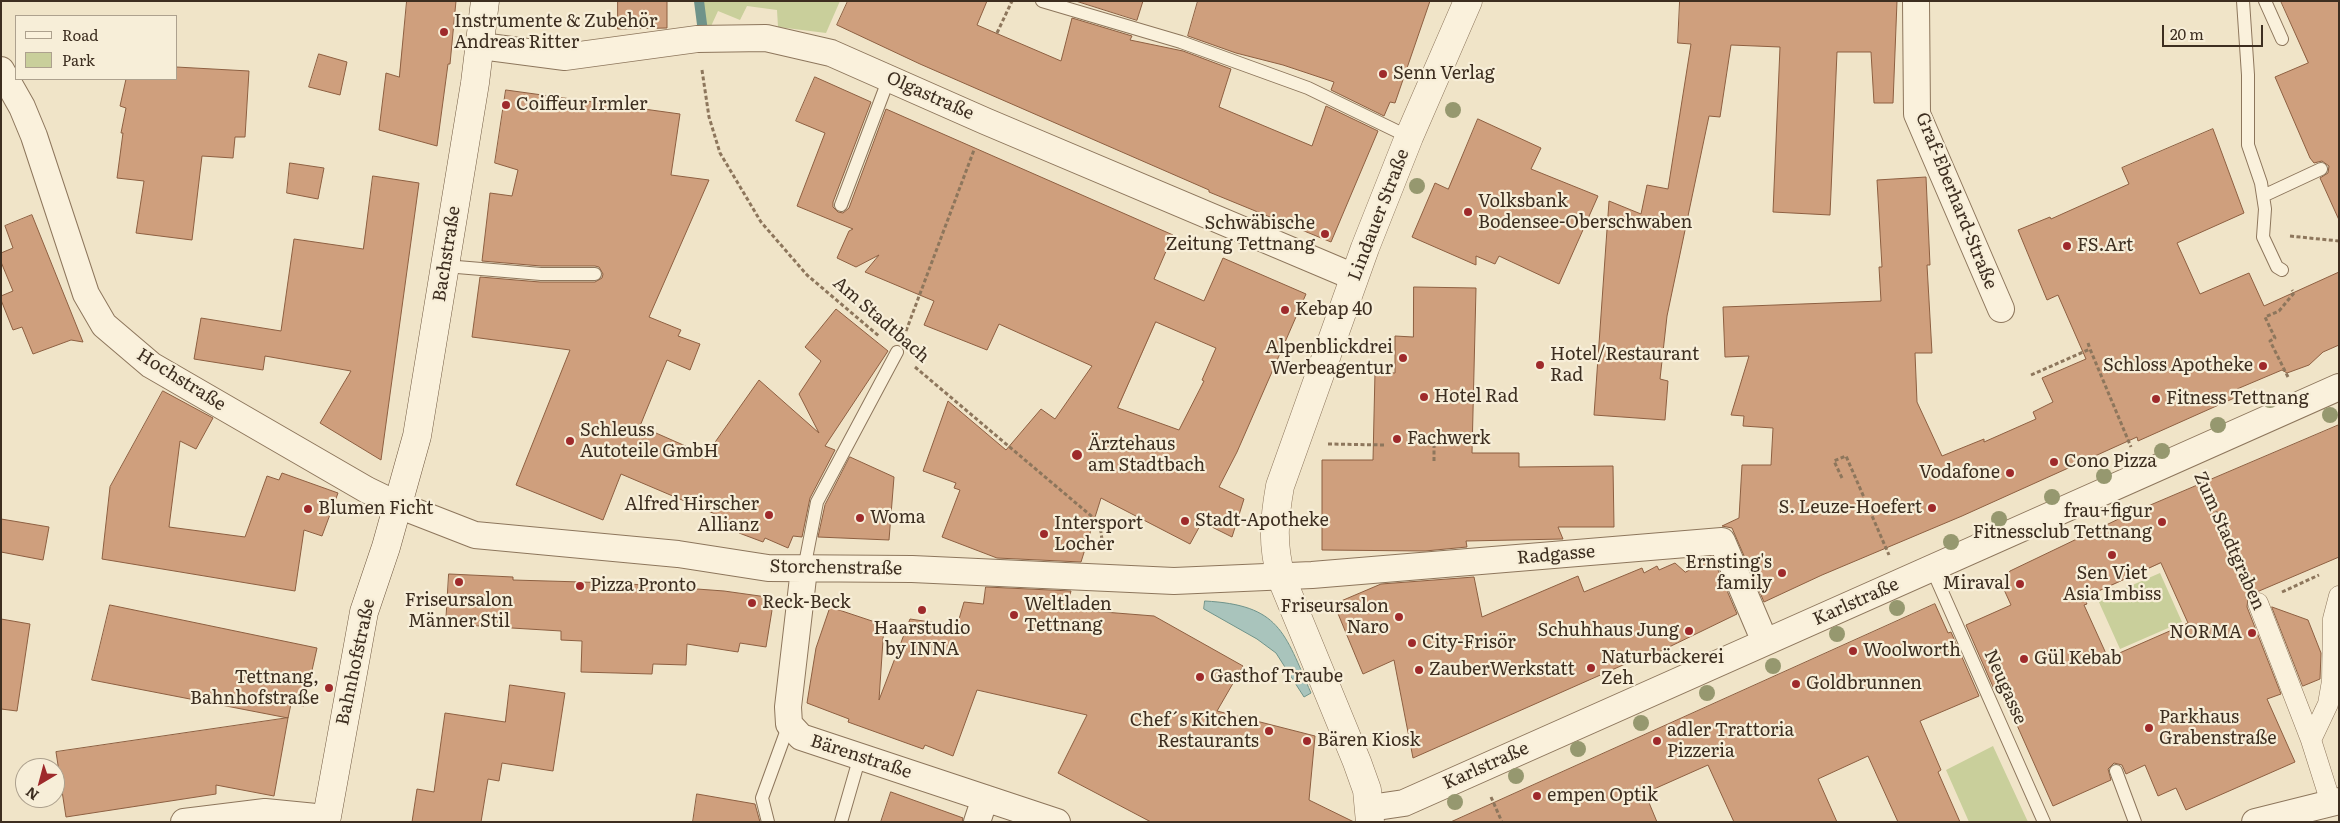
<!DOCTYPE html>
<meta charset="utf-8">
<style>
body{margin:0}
#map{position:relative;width:2340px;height:823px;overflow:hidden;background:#f0e4c8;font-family:Literata,serif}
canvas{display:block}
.frame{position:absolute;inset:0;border:2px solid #3d2e20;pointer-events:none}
.legend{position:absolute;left:15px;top:15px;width:162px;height:65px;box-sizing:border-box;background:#f7eed8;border:1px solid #ada18e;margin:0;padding:6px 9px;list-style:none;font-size:15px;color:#3d2e20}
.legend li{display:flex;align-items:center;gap:10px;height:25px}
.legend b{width:25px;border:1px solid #ada18e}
.north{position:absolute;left:15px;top:758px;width:50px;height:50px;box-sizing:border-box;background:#f7eed8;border:1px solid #ada18e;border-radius:50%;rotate:217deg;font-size:14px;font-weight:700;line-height:20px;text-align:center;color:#3d2e20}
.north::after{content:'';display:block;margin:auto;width:18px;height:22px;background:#9e2a2b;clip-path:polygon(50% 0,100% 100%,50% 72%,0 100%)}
.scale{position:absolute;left:2162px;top:25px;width:101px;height:22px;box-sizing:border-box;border:2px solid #3d2e20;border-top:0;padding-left:6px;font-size:15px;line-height:18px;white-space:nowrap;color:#3d2e20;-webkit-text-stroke:4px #f7eed8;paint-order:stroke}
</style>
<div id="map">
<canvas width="2340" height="823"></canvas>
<div class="frame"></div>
<ul class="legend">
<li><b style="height:6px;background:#faf1dc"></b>Road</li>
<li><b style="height:14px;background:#c9cf9b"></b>Park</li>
</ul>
<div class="north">N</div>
<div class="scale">20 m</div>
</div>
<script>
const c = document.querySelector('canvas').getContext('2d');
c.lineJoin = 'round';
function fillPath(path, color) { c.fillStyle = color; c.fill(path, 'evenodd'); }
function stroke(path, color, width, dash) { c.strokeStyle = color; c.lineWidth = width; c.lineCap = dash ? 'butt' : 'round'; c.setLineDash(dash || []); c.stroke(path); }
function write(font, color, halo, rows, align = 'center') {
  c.font = font + ' Literata,serif'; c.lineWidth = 4.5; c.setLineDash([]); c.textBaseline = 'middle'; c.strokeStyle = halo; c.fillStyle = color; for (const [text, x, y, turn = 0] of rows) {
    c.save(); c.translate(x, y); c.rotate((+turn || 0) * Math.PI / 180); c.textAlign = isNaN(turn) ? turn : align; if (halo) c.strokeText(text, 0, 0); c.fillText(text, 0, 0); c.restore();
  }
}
const green = new Path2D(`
 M699,1h141l-14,32 -48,-6 -1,-17 -30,-4 -7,14 -22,-9 -11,24 -3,-1z
 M2160,573l22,49 -62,27 -22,-49z
 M1993,746l35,76h-59l-23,-52z`);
const water = new Path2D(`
 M1205,601c75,4 79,31 106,92l-7,4 -28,-44 -19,-14 -53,-30z`);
const stream = new Path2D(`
 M699,1l4,31`);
const building = new Path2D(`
 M407,1h49l-6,63h-2l-11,82 -58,-16 7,-57 13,4z
 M618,1h49v27l-49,1z
 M848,1h139l-10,24 84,36 11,-43 60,18 -2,4 53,11 48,18 -12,38 93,39 14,-40 52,25 -47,111 -122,-50v-2l-289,-126 -83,-39z
 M1076,1h67l-6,19z
 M1198,1h232l-35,102 -5,-1 -6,14 -53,-26 3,-8 -51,-17 -47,-12 -48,-17z
 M1680,1h217l-4,102h-19l-3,-51h-34l-7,163 -57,-3 7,-165 -49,-2 -11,72 -11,-1 -42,200 -7,63 8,2 -3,39 -71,-5 15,-214 32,13 6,-29 21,4 23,-145 -13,-1z
 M2281,1h58v219l-19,-42 8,-5 1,-7 -7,-5 -8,2 -4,-5 -35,-81 33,-14z
 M319,54l28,8 -7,33 -31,-8z
 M176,67l73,4 -4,66h-10l-2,21 -31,-2 -10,84 -56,-7 8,-52 -27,-3 6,-45h-2l5,-25 -6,-2 6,-27h50z
 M815,77l56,25 -38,100v5l5,5 5,1 6,-5 37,-99 287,126 -19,44 50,22 19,-43 83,36 -69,158 -18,35 25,12 -12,38 -30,-15 -12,22 -89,-46 -20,64 -84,-4 -55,-21 18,-47 -6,-2 2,-5 -33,-12 25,-70 58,49 35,-41 14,10 37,-53 -93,-42 -12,26 -63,-25 10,-24 -69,-29 14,-17 -23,12 -19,-9 12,-27 4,-2 -56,-23 28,-73 -29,-12zM1156,322l60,26 -14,32 2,1 -25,49 -61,-22z
 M506,90l174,24 -9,61 38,5 -60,137 32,13 -3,6 22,8 -10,26 -23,-10 -27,66 66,29 53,-75 60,53 -20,-39 22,-33 -16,-14 31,-38 52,42 -63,95 10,4 -25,48 -8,39 -9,-1 -5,12 -23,-10 -2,4 -24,-9 2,-4 -27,-12 1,-3 -94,-40 -18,46 -87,-35 54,-135 -98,-13 8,-60 60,5h55l7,-4 1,-4 -4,-7 -4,-1h-54l-59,-5 8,-68 22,3 6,-26 -23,-7z
 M1478,119l63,29 -10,21 67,27 -39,88 -60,-28 -4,8 -19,-8v9l-64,-28 23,-54 13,6z
 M2213,129l31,84 -67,30 23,51 49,-21 15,33 75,-34v73l-16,7 -14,13 -22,8 -5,-3 -45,19 4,6 -103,46 -1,-4 -175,79 -140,59 -58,27 -32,-74 -10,-2 17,-8 3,-53h29l2,-37 -30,-2 1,-10 -13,-1 18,-59 -24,1 -2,-50 158,-6 -2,-34h3l-5,-87 49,-3 4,88h-3l5,88h-17l2,49 25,54 42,-17v3l52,-23 -3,-7 20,-10 -11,-24 44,-19 -28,-64 -11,5 -29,-70 32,-13 1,2 78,-35 -7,-16z
 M290,163l34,5 -6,31 -31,-6z
 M373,176l46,7 -38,277 -61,-37 31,-52 -86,-15 -2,14 -69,-11 7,-41 80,13 13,-92 69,10z
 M32,215l51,127 -12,-2 -38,14 -11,-27 -9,3 -12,-30v-4l12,-5 -12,-29v-9l12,-5 -8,-22z
 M1414,287l62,1 -4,165h47v14l94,-1 1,61h-56l5,12 -97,2 1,6 -42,4 -103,-1v-90h51l2,-88 20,1v-37l18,1z
 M163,391l50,27 -17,31 -16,-8 -11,86 76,10 22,-61 12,4 3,-7 56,20 -16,43 -18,-6 -9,61 -193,-32 8,-72z
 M2339,425v132l-94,40 3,1 -1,9 34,87 -14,5 28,63 -109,48 -10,-22 -18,8 -13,-31 -19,9 -4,-9 -8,-2 -6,6 3,11 -58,26 -53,-119 -6,2 -28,-64 45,-20 -10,-22 9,-12 117,-56zM2161,563l27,60 -80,35 -24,-53 3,-1 -3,-6z
 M850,457l44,20 -5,63 -71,-3 7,-32z
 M1,519l48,8 -6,33 -42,-8z
 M1713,558l24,56 -103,50 -2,-3 -219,97 -19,-98 -31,14 -29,-70 47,-20 93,-7 8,40 96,-41 6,16 58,-24 2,5 13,-7 2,4 16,-7 10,9z
 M449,574l64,3v3l103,3 108,8 50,7 -8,49 -26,-4 -2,9 -51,-8 -1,21 -33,-1 -1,10 -71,-2 1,-31 -21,-1v-9l-115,-7z
 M986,587l85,4 -5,18 88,7 89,50 -26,45 98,25 -6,64 45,22h-203l-93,-49 29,-58 -110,-25 -24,66 -28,-11 -2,4 -75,-27 1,-3 -42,-16 9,-55 14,-41 54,18 -5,75 31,-81 47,7 7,-24 19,2z
 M1935,604l13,29 3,-1 28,64 -59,25 21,49 -3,2 22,50h-62l-30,-66 -50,23 19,43h-103l-26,-57 -63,28 12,29h-206z
 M110,605l207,43 -13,58 -13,-2 -3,14 -196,-38z
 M2272,607l36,13 13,33 -1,26 -17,7z
 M1,619l29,5 -13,87 -16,-2z
 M510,685l55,8 -12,78 -51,-8 -3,18 -11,-2 -7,43h-69l5,-33 17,3 11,-79 60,9z
 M288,718l-14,78 -58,-11v9l-150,23 -10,-65z
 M891,792l72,26 -1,4h-81z
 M697,794l58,10 5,18h-67z`);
const path = new Path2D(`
 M997,33l15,-32
 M702,70l7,47 11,36 41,69 46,53 73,62
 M2290,236l49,5
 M906,331l68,-181
 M2088,343l2,6
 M915,367l181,153 5,12 2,16
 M2031,375l59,-26 41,98
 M2288,377l-18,-36 5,-3 -10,-21 14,-6 15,-18 -2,-3
 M1328,444l57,1
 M1434,461v-21l44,-2
 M1842,478l-8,-17 12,-5 43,99
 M2202,482l45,96
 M2282,592l37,-17
 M1491,797l11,25`);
const service = new Path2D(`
 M1042,1l139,41 127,46 101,49
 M2243,1l5,74v70l13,38 4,26 -2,28 14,30 5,3
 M2265,1l17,38
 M2263,196l58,-27
 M841,205l48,-127
 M445,266l96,8h54
 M804,569l13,-67 80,-150
 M1932,569l112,253
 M2116,771l19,51
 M768,822l-6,-24 27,-74
 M841,822l19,-66`);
const pedestrian = new Path2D(`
 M2258,603l53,137
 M2331,803l-20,-63 17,-36 4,-23 1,-62 6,-23`);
const minor = new Path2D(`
 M1916,1l1,113 84,195
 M481,46l84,11 132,-18 69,-1 65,15 154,68 369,156
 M1,70l21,37 12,29 52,158 18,31 47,40 216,125 31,15 77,30 203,19 90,14 144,1 262,12 138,-6 410,-34 43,101
 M804,569l-16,138 1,17 12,13 256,85
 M1370,808l34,-5 935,-416
 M184,822l81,-10 61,6
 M977,822l8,-24
 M2255,822l84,-21`);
const tertiary = new Path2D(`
 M1370,822l-3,-32 -10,-28 -76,-185c-9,-33 -7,-57 -1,-91l85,-238 44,-111 59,-136`);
const secondary = new Path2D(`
 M326,822l38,-210 22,-65 31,-111 58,-353 10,-82`);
const trees = [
 [1453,110],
 [1417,186],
 [2270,400],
 [2330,415],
 [2218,425],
 [2162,451],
 [2104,476],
 [2052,497],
 [1999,519],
 [1951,542],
 [1897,608],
 [1837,634],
 [1773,666],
 [1707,693],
 [1641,723],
 [1578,749],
 [1516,776],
 [1455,802]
];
const markers = [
 [444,32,5,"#9e2a2b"],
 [1383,74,5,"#9e2a2b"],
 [506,105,5,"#9e2a2b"],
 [1468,212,5,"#9e2a2b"],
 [1325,234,5,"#9e2a2b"],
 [2067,246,5,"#9e2a2b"],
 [1285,310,5,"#9e2a2b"],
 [1403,358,5,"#9e2a2b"],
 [1540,365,5,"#9e2a2b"],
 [2263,366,5,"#9e2a2b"],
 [1424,397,5,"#9e2a2b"],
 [2156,399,5,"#9e2a2b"],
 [1397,439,5,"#9e2a2b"],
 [570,441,5,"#9e2a2b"],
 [1077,455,6,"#9e2a2b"],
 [2054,462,5,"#9e2a2b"],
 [2010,473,5,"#9e2a2b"],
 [1932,508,5,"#9e2a2b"],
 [308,509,5,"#9e2a2b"],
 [769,515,5,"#9e2a2b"],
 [860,518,5,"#9e2a2b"],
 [1185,521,5,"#9e2a2b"],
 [2162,522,5,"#9e2a2b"],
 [1044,534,5,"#9e2a2b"],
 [2112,555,5,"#9e2a2b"],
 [1782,573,5,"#9e2a2b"],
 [459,582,5,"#9e2a2b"],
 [2020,584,5,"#9e2a2b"],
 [580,586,5,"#9e2a2b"],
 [752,603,5,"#9e2a2b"],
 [922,610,5,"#9e2a2b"],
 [1014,615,5,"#9e2a2b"],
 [1399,617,5,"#9e2a2b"],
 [1689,631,5,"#9e2a2b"],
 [2252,633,5,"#9e2a2b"],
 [1412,643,5,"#9e2a2b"],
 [1853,651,5,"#9e2a2b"],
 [2024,659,5,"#9e2a2b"],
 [1591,668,5,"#9e2a2b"],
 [1419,670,5,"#9e2a2b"],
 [1200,677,5,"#9e2a2b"],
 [1796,684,5,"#9e2a2b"],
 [329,688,5,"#9e2a2b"],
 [2149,728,5,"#9e2a2b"],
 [1269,731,5,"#9e2a2b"],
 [1307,741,5,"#9e2a2b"],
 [1657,741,5,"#9e2a2b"],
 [1537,796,5,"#9e2a2b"]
];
const poiNames = [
 ["Instrumente & Zubehör",454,22],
 ["Andreas Ritter",454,43],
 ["Senn Verlag",1393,74],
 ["Coiffeur Irmler",516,105],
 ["Volksbank",1478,202],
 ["Bodensee-Oberschwaben",1478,223],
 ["Schwäbische",1315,224,"right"],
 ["Zeitung Tettnang",1315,245,"right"],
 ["FS.Art",2077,246],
 ["Kebap 40",1295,310],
 ["Alpenblickdrei",1393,348,"right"],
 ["Werbeagentur",1393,369,"right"],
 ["Hotel/Restaurant",1550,355],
 ["Rad",1550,376],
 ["Schloss Apotheke",2253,366,"right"],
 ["Hotel Rad",1434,397],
 ["Fitness Tettnang",2166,399],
 ["Schleuss",580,431],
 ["Autoteile GmbH",580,452],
 ["Fachwerk",1407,439],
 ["Ärztehaus",1088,445],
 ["am Stadtbach",1088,466],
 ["Cono Pizza",2064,462],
 ["Vodafone",2000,473,"right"],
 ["Alfred Hirscher",759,505,"right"],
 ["Allianz",759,526,"right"],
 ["S. Leuze-Hoefert",1922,508,"right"],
 ["Blumen Ficht",318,509],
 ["frau+figur",2152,512,"right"],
 ["Fitnessclub Tettnang",2152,533,"right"],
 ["Woma",870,518],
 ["Stadt-Apotheke",1195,521],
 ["Intersport",1054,524],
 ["Locher",1054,545],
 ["Ernsting's",1772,563,"right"],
 ["family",1772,584,"right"],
 ["Sen Viet",2112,574,"center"],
 ["Asia Imbiss",2112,595,"center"],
 ["Miraval",2010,584,"right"],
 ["Pizza Pronto",590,586],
 ["Friseursalon",459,601,"center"],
 ["Männer Stil",459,622,"center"],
 ["Reck-Beck",762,603],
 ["Weltladen",1024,605],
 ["Tettnang",1024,626],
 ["Friseursalon",1389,607,"right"],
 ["Naro",1389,628,"right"],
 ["Haarstudio",922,629,"center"],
 ["by INNA",922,650,"center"],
 ["Schuhhaus Jung",1679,631,"right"],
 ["NORMA",2242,633,"right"],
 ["City-Frisör",1422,643],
 ["Woolworth",1863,651],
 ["Naturbäckerei",1601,658],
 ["Zeh",1601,679],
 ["Gül Kebab",2034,659],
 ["ZauberWerkstatt",1429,670],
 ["Gasthof Traube",1210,677],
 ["Tettnang,",319,678,"right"],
 ["Bahnhofstraße",319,699,"right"],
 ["Goldbrunnen",1806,684],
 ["Parkhaus",2159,718],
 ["Grabenstraße",2159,739],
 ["Chef´s Kitchen",1259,721,"right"],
 ["Restaurants",1259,742,"right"],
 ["adler Trattoria",1667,731],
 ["Pizzeria",1667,752],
 ["Bären Kiosk",1317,741],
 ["empen Optik",1547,796]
];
const streetNames = [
 ["Olgastraße",930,96,24],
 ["Graf-Eberhard-Straße",1956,201,68],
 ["Lindauer Straße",1379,215,-69],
 ["Bachstraße",447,254,-81],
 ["Am Stadtbach",881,320,41],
 ["Hochstraße",181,380,32],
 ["Zum Stadtgraben",2229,541,66],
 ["Radgasse",1556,555,-5],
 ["Storchenstraße",836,568,1],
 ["Karlstraße",1856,602,-24],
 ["Bahnhofstraße",356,662,-78],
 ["Neugasse",2005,687,66],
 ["Bärenstraße",861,757,18],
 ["Karlstraße",1486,766,-24]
];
fillPath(green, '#c9cf9b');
fillPath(water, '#a9c4bc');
stroke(water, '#6f938a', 1);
stroke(stream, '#6f938a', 10);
fillPath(building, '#cf9f7d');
stroke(building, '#8d5f41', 1);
stroke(service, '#8d765c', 14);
stroke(pedestrian, '#8d765c', 21);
stroke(minor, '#8d765c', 28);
stroke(tertiary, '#8d765c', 29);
stroke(secondary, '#6f573f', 29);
stroke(path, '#8d765c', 3, [4, 2.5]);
stroke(service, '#faf1dc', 12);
stroke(pedestrian, '#faf1dc', 20);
stroke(minor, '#faf1dc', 26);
stroke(tertiary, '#faf1dc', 28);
stroke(secondary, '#faf1dc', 28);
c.fillStyle = '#96986f';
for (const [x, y] of trees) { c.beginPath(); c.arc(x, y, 8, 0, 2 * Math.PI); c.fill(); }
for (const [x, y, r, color] of markers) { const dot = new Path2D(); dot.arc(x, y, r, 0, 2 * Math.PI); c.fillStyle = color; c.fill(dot); stroke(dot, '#f7eed8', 2); }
write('18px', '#3d2e20', '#f7eed8', poiNames, 'left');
write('18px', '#3d2e20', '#f7eed8', streetNames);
</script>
